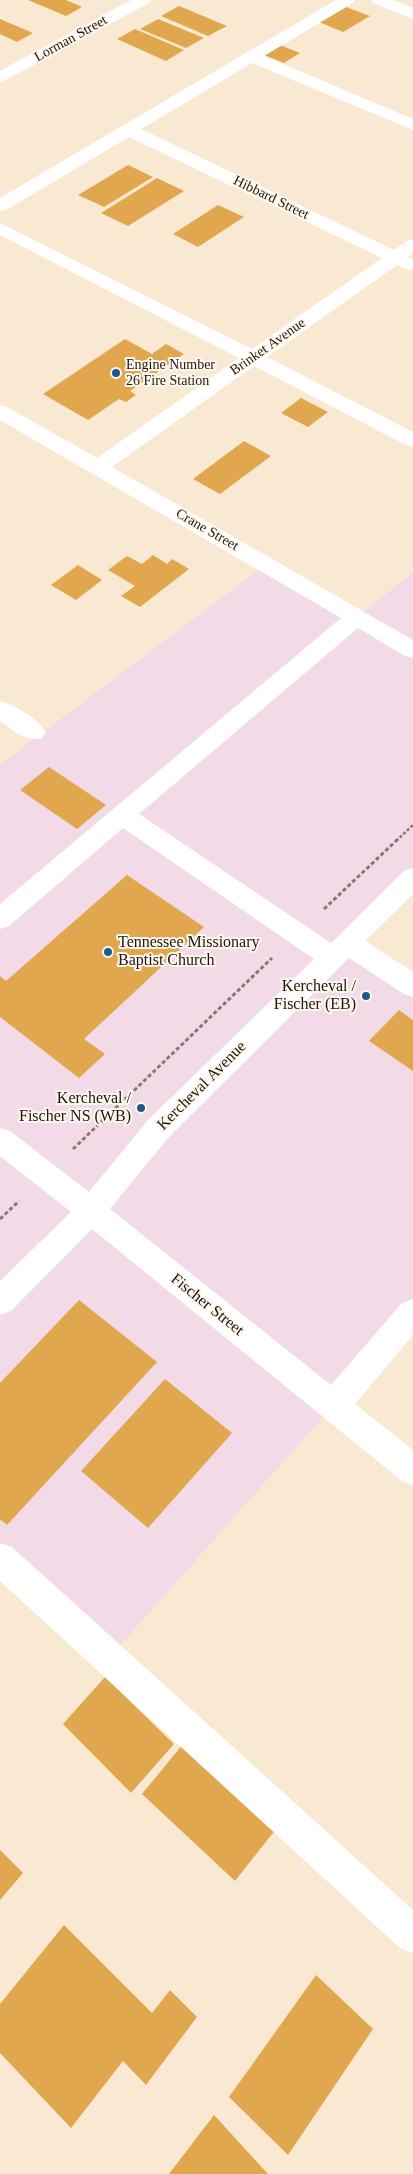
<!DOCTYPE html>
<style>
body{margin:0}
canvas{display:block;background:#fae9d2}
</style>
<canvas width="413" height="2174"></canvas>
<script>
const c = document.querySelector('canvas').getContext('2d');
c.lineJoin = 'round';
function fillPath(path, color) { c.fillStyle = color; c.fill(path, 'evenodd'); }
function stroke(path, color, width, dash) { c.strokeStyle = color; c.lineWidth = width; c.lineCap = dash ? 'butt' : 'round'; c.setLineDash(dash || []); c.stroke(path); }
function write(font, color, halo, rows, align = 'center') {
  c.font = font + ' "Times New Roman",serif'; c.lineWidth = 4; c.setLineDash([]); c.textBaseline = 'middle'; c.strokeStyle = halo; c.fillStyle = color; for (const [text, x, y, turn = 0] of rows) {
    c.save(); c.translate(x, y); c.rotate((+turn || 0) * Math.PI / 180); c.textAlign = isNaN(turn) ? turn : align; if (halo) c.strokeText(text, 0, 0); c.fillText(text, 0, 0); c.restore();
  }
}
const commercial = new Path2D(`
 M266,564l91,53 56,-45v306l-66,65 66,43v327l-80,93 -224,252 -109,-100v-793z`);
const building = new Path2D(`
 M28,0h38l16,7 -16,9z
 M179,6l48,20 -19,10 -47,-20z
 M346,7l24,9 -27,16 -24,-10z
 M0,19l33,14 -16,9 -17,-8z
 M158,19l46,19 -18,10 -46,-19z
 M135,29l49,21 -18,11 -49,-22z
 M280,45l20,8 -16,10 -20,-8z
 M128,165l25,12 -49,30 -26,-12z
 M157,178l27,13 -56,35 -27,-13z
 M218,205l26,12 -46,30 -25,-13z
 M125,339l27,15 14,-10 18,10 -54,37 6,4 -10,7 -7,-3 -31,21 -45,-26z
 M301,398l27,14 -20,15 -27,-14z
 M244,441l27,15 -51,38 -27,-15z
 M153,555l14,9 5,-5 17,10 -49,38 -19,-11 14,-10 -27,-16 19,-14 15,8z
 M78,565l24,15 -26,20 -25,-15z
 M49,767l57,38 -29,24 -57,-39z
 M127,875l77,52 -120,112 21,15 -26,24 -79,-61v-41l6,5z
 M399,1010l14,10v51l-44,-30z
 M79,1300l78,62 -150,163 -7,-6v-136z
 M165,1379l67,54 -84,95 -67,-57z
 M105,1677l69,67 -43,49 -68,-69z
 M183,1744l93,85 -41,52 -93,-87z
 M0,1850l23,23 -23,27z
 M64,1925l88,88 18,-23 27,27 -51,68 -23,-24 -52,67 -71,-75v-49z
 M316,1975l57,54 -85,126 -59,-58z
 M214,2115l54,59h-99z`);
const pathFar1 = new Path2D(`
 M396,841l17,-16`);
const path = new Path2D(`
 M324,909l74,-70
 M73,1149l199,-191
 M0,1219l19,-18`);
const minor = new Path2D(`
 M131,0h20l-2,3 -149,80v-12z
 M336,0h19l-2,3 -89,53 149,63v11l-161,-67 -111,66 253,121 13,-9 6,-1v13l-5,4 5,2v10l-4,1 -12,-5 -130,92 146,75v14l-7,-1 -152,-79 -142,101 301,173v18l-8,-2 -47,-28 -219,186 192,129 73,-72 9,-3v26l-48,47 48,31v25l-9,-3 -55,-36 -181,180 -58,71 221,176 71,-82 11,-4v36l-58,69 58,46v35l-11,-4 -310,-252 -81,82 -11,4v-34l71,-69 -71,-56v-28l10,3 79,61 59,-72 166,-161 -191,-131 -114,98 -9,3v-25l341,-286 -341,-198v-15l7,2 90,51 142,-100 -239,-123v-12l252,126 130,-91 -253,-121 -123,73 -6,1v-13z
 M371,0h22l20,8v11l-40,-16z
 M0,701c15,4 38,18 46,31l-4,6c-16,5 -29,-8 -42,-17z
 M0,1543l12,4 401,363v43l-13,-5 -400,-367z`);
const markers = [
 [116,373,5,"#1b5990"],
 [108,952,5,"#1b5990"],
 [366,996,5,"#1b5990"],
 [141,1108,5,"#1b5990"]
];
const farStreetnames = [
 ["Lorman Street",71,39,-29],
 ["Hibbard Street",271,198,26],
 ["Brinket Avenue",268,347,-35],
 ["Crane Street",207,530,30]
];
const farPoinames = [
 ["Engine Number",126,365],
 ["26 Fire Station",126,381]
];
const poiNames = [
 ["Tennessee Missionary",118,943,"left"],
 ["Baptist Church",118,961,"left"],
 ["Kercheval /",356,987],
 ["Fischer (EB)",356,1005],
 ["Kercheval /",131,1099],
 ["Fischer NS (WB)",131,1117]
];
const streetNames = [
 ["Kercheval Avenue",202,1086,-45],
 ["Fischer Street",207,1305,39]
];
fillPath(commercial, '#f2dbe7');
fillPath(building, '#e0a74e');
stroke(pathFar1, '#857a6b', 2.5, [3, 2]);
stroke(path, '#857a6b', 3, [4, 2.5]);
fillPath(minor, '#fff');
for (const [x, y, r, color] of markers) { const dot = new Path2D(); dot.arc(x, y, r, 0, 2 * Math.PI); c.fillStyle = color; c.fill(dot); stroke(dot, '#fff8ef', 2); }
write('14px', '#1d170f', '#fff8ef', farStreetnames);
write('14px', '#1d170f', '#fff8ef', farPoinames, 'left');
write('16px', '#1d170f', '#fff8ef', poiNames, 'right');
write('16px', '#1d170f', '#fff8ef', streetNames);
</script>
